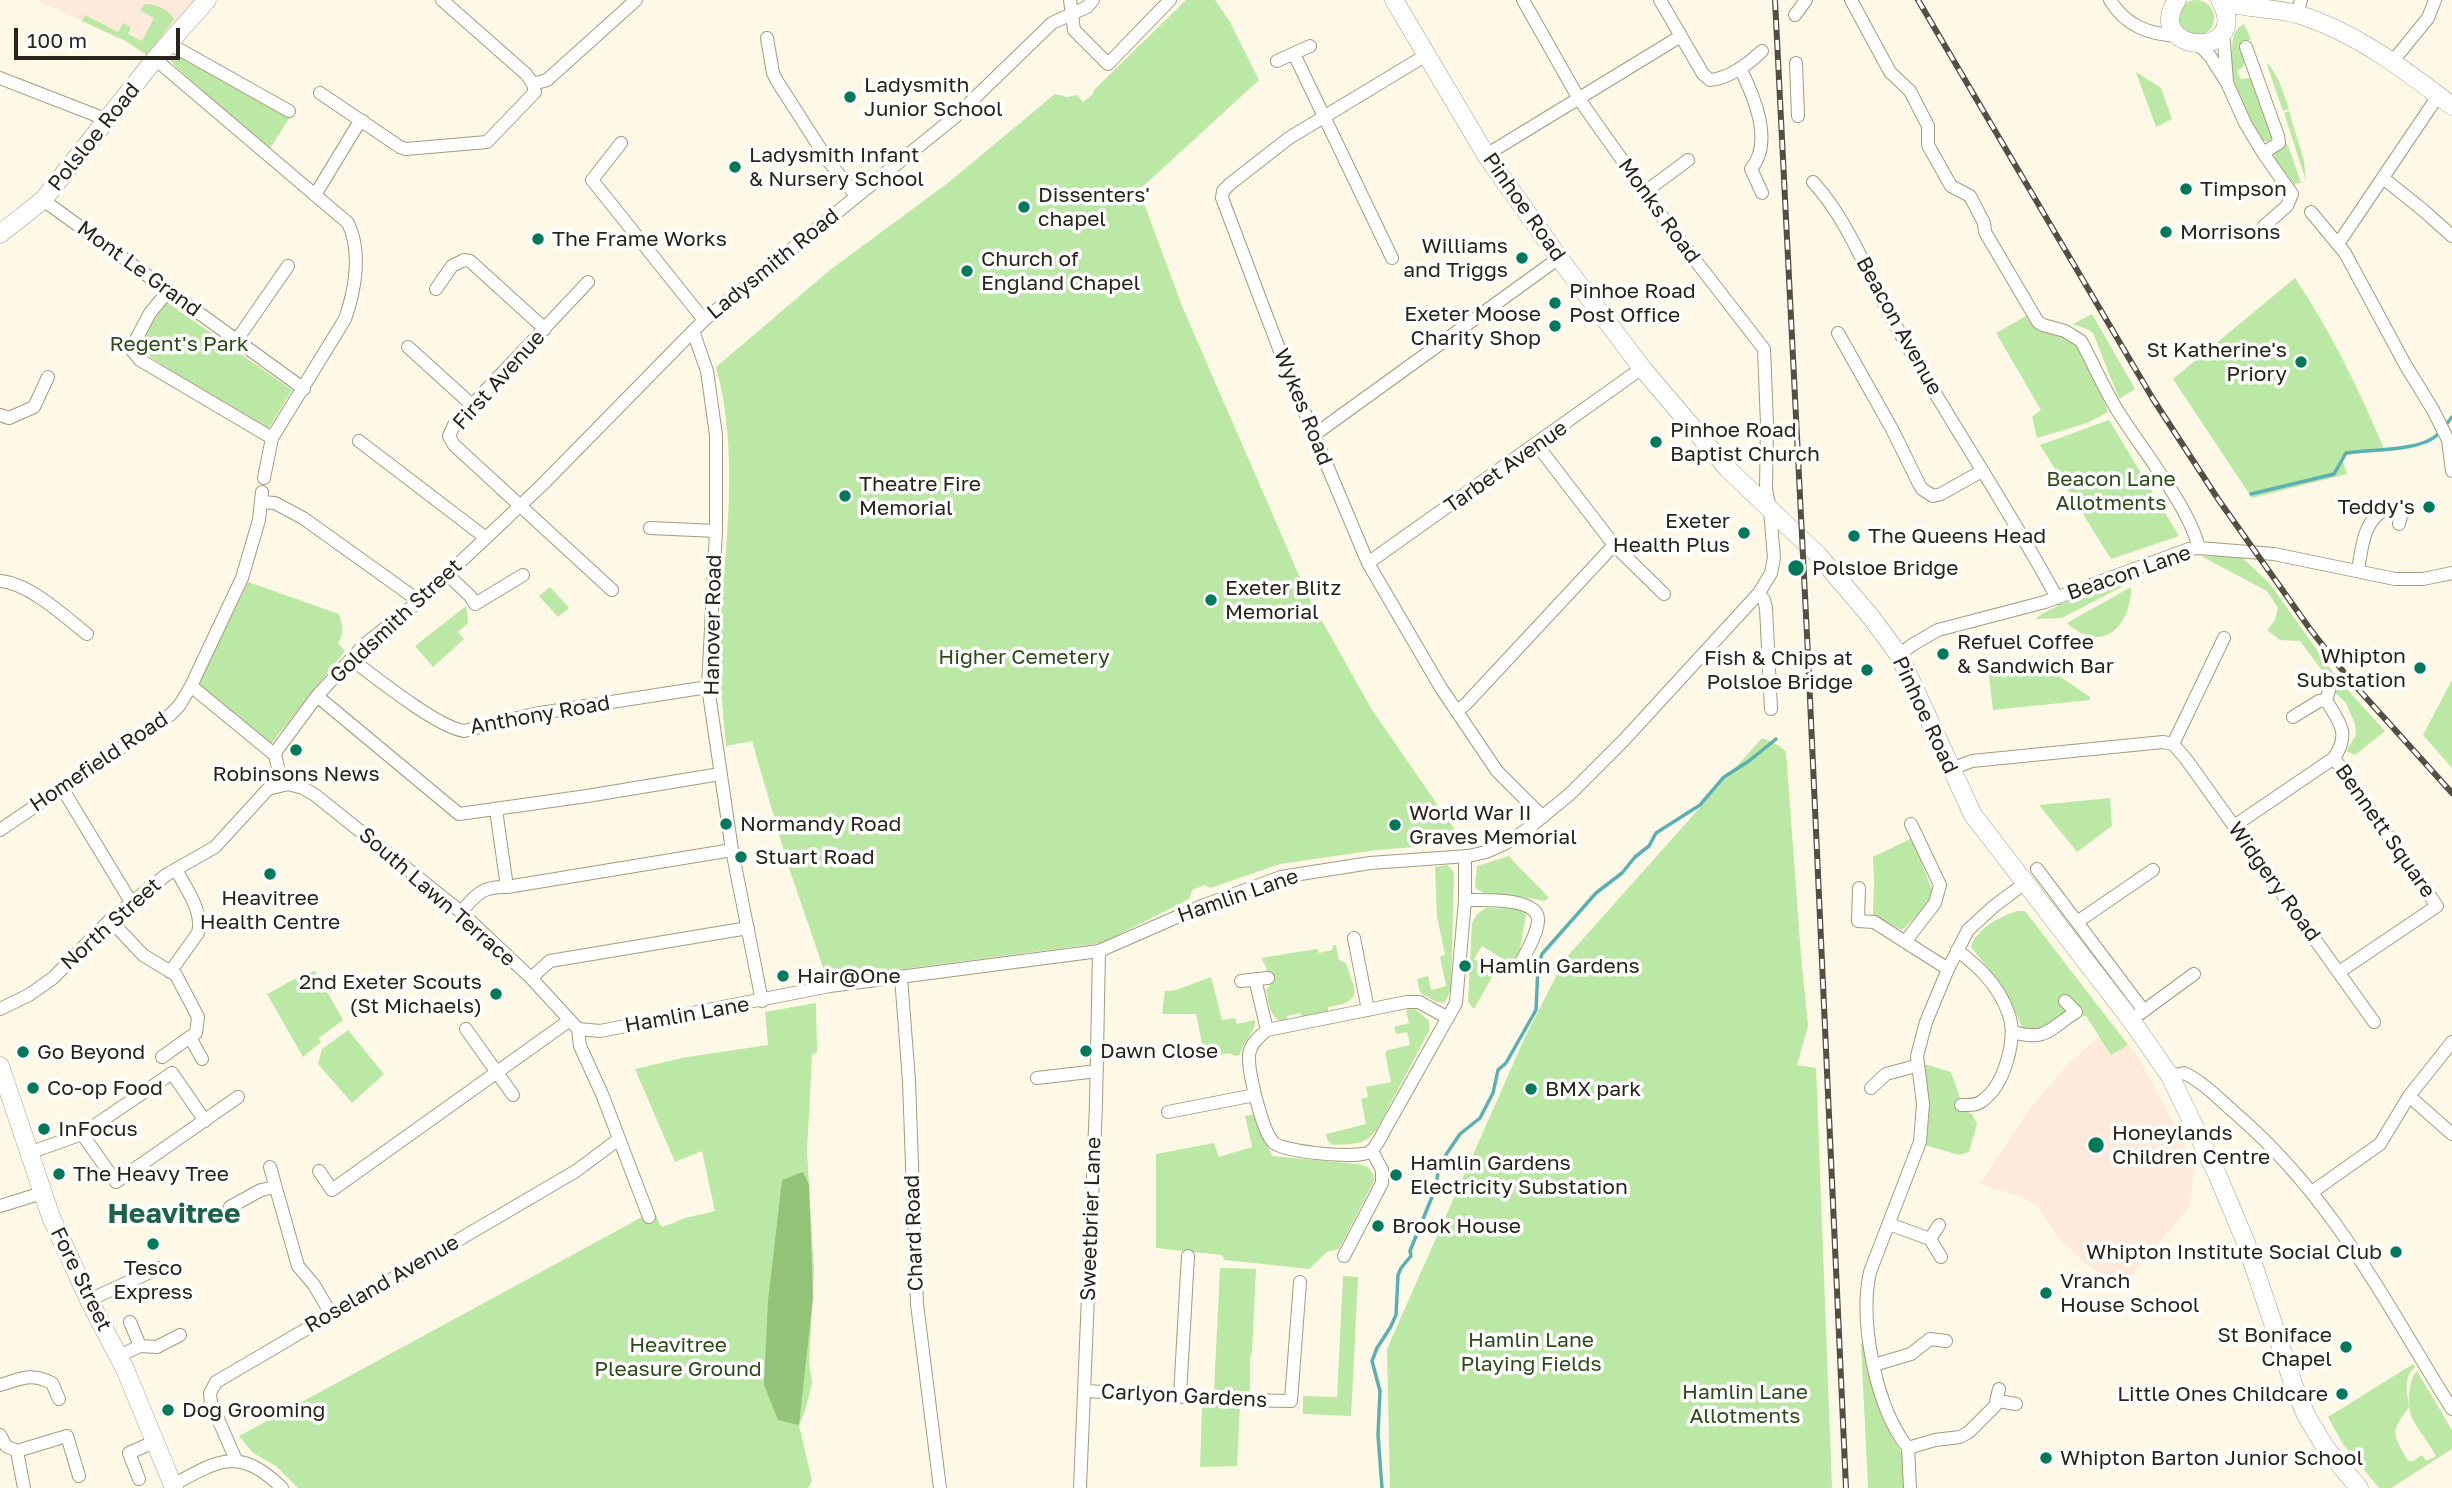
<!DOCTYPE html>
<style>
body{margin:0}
#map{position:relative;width:2452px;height:1488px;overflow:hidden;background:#fef8e6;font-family:"Golos Text",sans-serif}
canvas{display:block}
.scale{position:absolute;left:14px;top:28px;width:166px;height:32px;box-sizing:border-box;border:4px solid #282419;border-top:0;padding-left:9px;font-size:21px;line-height:24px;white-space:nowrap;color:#282419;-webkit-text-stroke:5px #fff;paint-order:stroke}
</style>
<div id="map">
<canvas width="2452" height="1488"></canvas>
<div class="scale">100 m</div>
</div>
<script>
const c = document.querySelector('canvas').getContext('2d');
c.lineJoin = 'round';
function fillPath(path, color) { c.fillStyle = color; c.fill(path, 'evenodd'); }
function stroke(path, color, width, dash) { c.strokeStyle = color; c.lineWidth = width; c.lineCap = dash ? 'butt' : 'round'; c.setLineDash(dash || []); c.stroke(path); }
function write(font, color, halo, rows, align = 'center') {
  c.font = font + ' "Golos Text",sans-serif'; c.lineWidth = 7; c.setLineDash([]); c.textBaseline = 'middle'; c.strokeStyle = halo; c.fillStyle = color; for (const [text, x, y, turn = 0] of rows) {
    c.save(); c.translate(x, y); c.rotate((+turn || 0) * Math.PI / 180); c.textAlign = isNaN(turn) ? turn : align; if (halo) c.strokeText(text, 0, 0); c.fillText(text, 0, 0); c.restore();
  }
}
const medical = new Path2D(`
 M37,0h158l-47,56 -22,-14z
 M2113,1023l28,39 54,103 -6,42 -67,79 -36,-22 -28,-27 -21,-32 -21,-10 -36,-11 50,-75 35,-41z`);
const green = new Path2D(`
 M1186,0h29l15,22 29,58 -120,110 43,116 126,290 64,114 92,133 -87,7 -97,14 -70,24 -5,-3 -13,5 -3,9 -87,44 -275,36 -39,-114 -36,-124 -26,5c-3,-37 -8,-75 -6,-113 5,-88 20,-179 -4,-266l114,-97 119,-88 106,-88 12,3 10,-2 6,7 10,-8 1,-4z
 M2178 18a18 18 0 1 1 36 0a18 18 0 1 1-36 0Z
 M145,4c10,0 25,6 29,15l-26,37 -22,-15 -44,-20 3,-6 33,17 5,-9 8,4 -3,7 14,7 12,-23 -14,-8z
 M2244,24l7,15 -12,6 6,14 -2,8 -6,4 4,8 9,-1 4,3 19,55 -4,5h-5c-20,-17 -32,-65 -37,-89h5c0,-12 1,-23 12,-28z
 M173,55l11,4 106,58 -21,33 -94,-84 -4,-5z
 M2269,64l10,17 10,28 -6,2 -16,-46z
 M2136,72l25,16 11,31 -16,8z
 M2289,111l15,50 2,20 -22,-68z
 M2283,143l5,2 13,38 -7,1 -20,-26 1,-5z
 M2295,278c36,54 64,111 89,171l-38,6 -3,6 4,13 -95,24 -79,-119z
 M167,302l125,88 -25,41 -117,-74 -10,-17z
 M2092,314l43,75 -16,10 -26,-66 -6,-4 -14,-5z
 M2026,316l7,10 9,5 32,9 9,10 25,62 -21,11 -50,15 -5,-21 9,-7 -45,-77z
 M2109,420l70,116 -68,23 -71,-114z
 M2201,556l41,1 28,27 67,94 48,53 -30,24 -9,-4 10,-16 -1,-11 -9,-21 -13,-12 -6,-14 -27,-36 -20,-1 -13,-10 8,-10 3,-12 -11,-17z
 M248,582l91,32c3,11 6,19 -1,29l7,8 -75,94 -72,-60z
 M2129,583l-67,35 -27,1c26,-19 63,-28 94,-36z
 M550,587l19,21 -11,9 -19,-21z
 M2131,587c0,40 -29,68 -64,36z
 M466,606l2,17 -10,9 6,7 -31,28 -18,-21z
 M2040,663l50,34v3l-97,10 -5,-42z
 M2452,680v88l-29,-33z
 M1762,738l18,8 6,6 15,204 7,70 -11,39 19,3 16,420h-442l-3,-139 138,-312 40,-78z
 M2110,798l2,28 -35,26 -38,-47z
 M1912,838l20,52c-2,17 -18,28 -30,40l-29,-15 1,-32 -1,-26z
 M1509,856c13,16 26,26 40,42l-5,3 -26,-5 -34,-3 -9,-5 2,-22z
 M1447,865l7,7 -3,117 -6,14 -8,-1 -17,-9 -3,-14 11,-3 3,14 15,-4 -6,-29 5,-3 -8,-37 -2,-50z
 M1486,908l41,1 -8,46 -4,5 -9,1 -24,-15 -8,13 25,15 -6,1 -19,34 -6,-7 4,-79 5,-9z
 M2017,911h8l103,134 -17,10 -25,-39 -22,2 -30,14 -12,-4 -8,-20 -14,-25 -29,-36c5,-18 28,-30 46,-36z
 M1333,945h3l3,15 7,3c9,29 19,38 -18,44v4l-26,6 -2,-4 -13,3 1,5c-18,2 -19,-17 -22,-31l4,-5 -4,-18 -5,-9 56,-9 2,4 13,-3z
 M315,971l28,49 -24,18 2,4 -18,15 -36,-63 35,-19z
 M1211,977l11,43 13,-2 2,6 18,-4c1,13 -13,21 -15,35l-6,1 -4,-3 -25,5 -9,-44h-34l3,-23 11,-1z
 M816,1003l1,50 -5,1 -5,97 7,121 -5,91 3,20 -7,28 -6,14 13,56 -4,7h-510l-22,-22 -23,-13 -14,-17 405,-220 1,3 11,-4 4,10 3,2 22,-9 30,-7 -13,-60 -27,11 -40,-93 52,-12 81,-12 -3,-33z
 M1414,1008l15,13 1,8 -53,100c-12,17 -25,15 -45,16l-4,-4 -2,-7 40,-10 -5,-25 7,-2 -2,-10 25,-5 -6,-29 3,-3 22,-5 -3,-13 -11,2 -2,-7 15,-4 -3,-13z
 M348,1030l36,44 -32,29 -34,-39 4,-15z
 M1924,1064l27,8 10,29 -1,8 12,5 5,10 -8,28 -10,3 -35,-10c10,-29 2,-52 0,-81z
 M1255,1114l17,42 86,8 10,3 5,7 1,7 -35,68 -12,3 -18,17 -84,-9 -3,-5 -66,-7v-94l58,-11 5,14 33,-10 -7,-31z
 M1220,1268l36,1 -4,83 -2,6v35l-36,-2z
 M1343,1276l15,1 -7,139 -48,-2v-18l34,1z
 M1861,1344h4l25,90 12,20 2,34h-36z
 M2413,1364l2,3c-12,10 -8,26 -6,40 -19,26 -17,25 -1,54h5l9,-6 4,6 10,-5c-7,-13 -18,-26 -24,-38 -5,-11 -4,-39 5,-47l35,59v19l-61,39h-12l-36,-44 -15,-27z
 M1202,1404l38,1 -3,61 -37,1z`);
const forest = new Path2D(`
 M803,1172l6,12 4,113 -14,128 -21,-5 -14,-35 4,-84 14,-121z`);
const stream = new Path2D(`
 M2445,426l7,-9
 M2251,494l83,-20 12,-21c25,-4 78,-1 94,-21
 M1382,1488l-4,-53 2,-44 -8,-30 5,-13 13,-20 6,-13 2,-40 3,-7 10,-12 -1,-5 26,-64 3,-22 21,-31 20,-16 13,-25 5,-23 8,-7 30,-53 2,-43 4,-13 54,-61 26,-20 13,-16 14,-11 7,-13 44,-28 24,-28 25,-16 27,-22`);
const street = new Path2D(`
 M442,0l84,74 7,10
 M1070,0l4,30 34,34 62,-64
 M1660,0l43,74 7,6c18,-1 40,-17 52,-29
 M1851,0l39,72 20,19 18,35v19l23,41 19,10 14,27 1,9 53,90 5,3 22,6 16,10c13,24 24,50 38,72 24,38 69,92 80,135
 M2110,0c16,26 38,34 68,36
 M2297,14l4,-14
 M1795,15l11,-15
 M2223,30l4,52
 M767,38l6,35 4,8 52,81 27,34
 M168,43l121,68
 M2199,45l11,11 17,27 18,40 18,30 29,41 -5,12 -23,20
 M2246,47l32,89 1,7 -16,10
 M1294,54l98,204
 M1428,54l-139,84 -59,46 -7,7 -1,7 67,177 79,188 73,125 56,83 46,46
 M155,59l193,164c14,29 7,68 -3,96l-73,119 -8,40
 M1277,61l33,-15
 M2393,61l35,-43 7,-18
 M1796,63l2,53
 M1740,68c14,28 34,74 11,101l11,24
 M0,78l108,42
 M533,84l14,-4 89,-80
 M320,93l80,54 6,2 81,-7 48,-50 -2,-8
 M621,143l-29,37 112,140
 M1486,155l195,-119
 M2383,178l40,32 29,26
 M1813,182c37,40 56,97 83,144 51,92 111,179 161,272
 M1645,192l43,-32
 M315,195l42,-69 6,-5
 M43,200l261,189
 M2311,212l34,41 61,113 27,44 15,30 4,31
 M2338,244l100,-148
 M588,282l-116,123 -18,20 -5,11 5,9 158,145
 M436,289l16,-23 12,-6 6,1 75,68
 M169,290l-19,23 -19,36 9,11 132,78
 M693,331l14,40 9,64v96l-8,156 24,163 30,151
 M1838,333l55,98 26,53 3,5 11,7 8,-2 41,-23
 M236,341l52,-75
 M408,347l64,58
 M0,415l9,3 25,-11 14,-30
 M1314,435l245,-177
 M359,441l127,97
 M1537,445l77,100 50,49
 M261,502l14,1 28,15 116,83
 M650,528l66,3
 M1368,563l274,-195
 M2358,570c4,-22 5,-50 28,-61l16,3 -3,12
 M447,574l23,22 5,8 48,-29
 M0,581c29,2 64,35 87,53
 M1759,593l5,7 2,8 5,101
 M1899,655l13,-10 26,-15 107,-28 144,-53 10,-1 75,6 121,25h28l29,-6
 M351,659c24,18 86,68 113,72l70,-17 174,-27
 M191,686l84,69
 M317,696l142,118 128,-18 133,-22
 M2326,700l6,-20
 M1456,711l9,-6 149,-160
 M2293,717l26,-16 7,-1c13,22 25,33 8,58
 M2173,744l51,-106
 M1951,769l21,-8 191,-19 10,2 13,15 188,263
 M282,784l-7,-29 2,-5 40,-54 47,-51 55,-44 123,-116 162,-165 252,-204 96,-93 35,-16 6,-7
 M62,788l69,114
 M496,810l11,77
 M2234,826l100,-68 103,148 -98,66
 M0,830l130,-88 40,-27 9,-9 12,-20 51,-108 17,-58 3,-28
 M2037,869l107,142
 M1859,888l-1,33 16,1 74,47 20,-39 25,-23 32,-24
 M1465,900c18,0 75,-3 73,21 -1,15 -13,33 -20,47l-4,1 -7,-3
 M461,912c16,-18 21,-26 46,-25l225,-37
 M110,920l33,35 33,20 22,42 -2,16 -6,4 12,22
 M2077,922l76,-52
 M1354,938l14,72
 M1905,942l30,-39 5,-18 -29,-61
 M1957,950c22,17 41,35 51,62 10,25 -3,73 -26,89 -6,5 -13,4 -21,4
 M1948,969l-22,53 -9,34 6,48 -3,38 -50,130c-11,50 6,136 38,176l27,-8 25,-3 9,-5 26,-26 4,-17
 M170,972l28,-39c6,-22 -13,-45 -22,-64
 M901,977l8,104 8,223 23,184
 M531,978l19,-17 198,-33
 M1255,979l12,51
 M1241,981l27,-3
 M0,1009l29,-14 24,-17 57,-58 56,-45 49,-28 53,-58 20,-5 15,4 12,7 146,117 70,66 47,51
 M2138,1015l56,-41
 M1448,1018l-29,-16h-12l-140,28c-8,7 -17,14 -18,25 -1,17 13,75 24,87 8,10 89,18 98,9 9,-8 15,-26 22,-36 21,-38 42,-75 63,-112l9,-103v-44
 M466,1029l47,66
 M578,1029l22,2 230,-45 269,-35 103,-45 79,-29 89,-14 98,-7 18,-4 20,-9 20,-13 44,-36 54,-54 135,-147 12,-20 3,-15 -4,-48 -4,-21 1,-65 -3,-75 -93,-120 -92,-130 -56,-99
 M578,1029l2,17 22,48 47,123
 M2013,1032c34,10 37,-4 63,-20l-11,-11
 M162,1057l28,-20
 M2170,1076l14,-3c19,9 35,26 51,40 99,85 149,188 217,296
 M1037,1078l60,-7
 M1871,1088l15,-14 30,-8
 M2409,1096l43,38
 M1168,1112l87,-17
 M82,1134l34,48 122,-85
 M29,1153l53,-19 90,-61 33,48
 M270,1167l28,99 16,19 17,29
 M319,1171l13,19 238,-170
 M2312,1192l68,-48 29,-48 43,-54
 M0,1206l42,-13
 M230,1207l31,-17 14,-3
 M1889,1224l41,15 11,18
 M1930,1239l9,-14
 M1344,1256l38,-73v-13l-10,-19
 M89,1300l70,-32
 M130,1322l10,24
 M119,1356l21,-10 17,1 23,-12
 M1874,1365l37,-11 19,-15 16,2
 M0,1385c22,-6 29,-13 52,-2l7,16
 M1084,1391c69,3 138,10 207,10l9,-119
 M1180,1395l8,-139
 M1998,1401l18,3
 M0,1435l6,11 11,5 7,37
 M1908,1448l2,40
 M17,1451l50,-15 12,40
 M236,1460l-25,-57 -1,-10 6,-11 360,-211 43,-32
 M139,1479l-10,-26 25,-11
 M173,1485c47,-26 67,-38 109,3
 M1080,1488l16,-384 3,-153`);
const secondary = new Path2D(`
 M1394,0l92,155 73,103 83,110 86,101 91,87 52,61 28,38 74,160 158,205 39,56 47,98 29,69 48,143 12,29 19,32 34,41
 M2177,0c-35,54 77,61 43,0
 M2221,1c27,9 54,6 79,14 57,18 105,55 152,91
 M0,234l43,-34 112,-141 52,-59
 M0,1066l51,151 38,83 36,69 49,119`);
const rail = new Path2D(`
 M1775,0l33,655 38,833
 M1918,0l235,399 65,100 92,130 40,51 102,113`);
const markers = [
 [850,97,7,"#007a58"],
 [735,167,7,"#007a58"],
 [2186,189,7,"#007a58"],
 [1024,207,7,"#007a58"],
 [2166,232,7,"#007a58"],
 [538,239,7,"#007a58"],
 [1522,258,7,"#007a58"],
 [967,271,7,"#007a58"],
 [1555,303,7,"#007a58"],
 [1555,326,7,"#007a58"],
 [2301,362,7,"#007a58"],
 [1656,442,7,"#007a58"],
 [845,496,7,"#007a58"],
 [2429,507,7,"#007a58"],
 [1744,533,7,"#007a58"],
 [1854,536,7,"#007a58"],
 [1796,568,9,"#007a58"],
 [1211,600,7,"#007a58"],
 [1943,654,7,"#007a58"],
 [2420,668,7,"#007a58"],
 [1867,670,7,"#007a58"],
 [296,750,7,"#007a58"],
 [726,824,7,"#007a58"],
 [1395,825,7,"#007a58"],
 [741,857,7,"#007a58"],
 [270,874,7,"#007a58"],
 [1465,966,7,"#007a58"],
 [783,976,7,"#007a58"],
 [496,994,7,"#007a58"],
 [1086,1051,7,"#007a58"],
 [23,1052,7,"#007a58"],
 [33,1088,7,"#007a58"],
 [1531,1089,7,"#007a58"],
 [44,1129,7,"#007a58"],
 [2096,1145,9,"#007a58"],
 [59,1174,7,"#007a58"],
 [1396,1175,7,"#007a58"],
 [1378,1226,7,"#007a58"],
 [153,1244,7,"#007a58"],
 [2396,1252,7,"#007a58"],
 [2046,1293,7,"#007a58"],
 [2346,1347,7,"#007a58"],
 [2342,1394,7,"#007a58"],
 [168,1410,7,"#007a58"],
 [2046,1458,7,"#007a58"]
];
const poiNames = [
 ["Ladysmith",864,85],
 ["Junior School",864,109],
 ["Ladysmith Infant",749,155],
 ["& Nursery School",749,179],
 ["Timpson",2200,189],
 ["Dissenters'",1038,195],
 ["chapel",1038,219],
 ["Morrisons",2180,232],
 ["The Frame Works",552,239],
 ["Williams",1508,246,"right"],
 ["and Triggs",1508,270,"right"],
 ["Church of",981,259],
 ["England Chapel",981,283],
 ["Pinhoe Road",1569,291],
 ["Post Office",1569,315],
 ["Exeter Moose",1541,314,"right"],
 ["Charity Shop",1541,338,"right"],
 ["St Katherine's",2287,350,"right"],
 ["Priory",2287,374,"right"],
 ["Pinhoe Road",1670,430],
 ["Baptist Church",1670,454],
 ["Theatre Fire",859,484],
 ["Memorial",859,508],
 ["Teddy's",2415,507,"right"],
 ["Exeter",1730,521,"right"],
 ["Health Plus",1730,545,"right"],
 ["The Queens Head",1868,536],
 ["Polsloe Bridge",1812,568],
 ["Exeter Blitz",1225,588],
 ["Memorial",1225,612],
 ["Refuel Coffee",1957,642],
 ["& Sandwich Bar",1957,666],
 ["Whipton",2406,656,"right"],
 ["Substation",2406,680,"right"],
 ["Fish & Chips at",1853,658,"right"],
 ["Polsloe Bridge",1853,682,"right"],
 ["Robinsons News",296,774,"center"],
 ["World War II",1409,813],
 ["Graves Memorial",1409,837],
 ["Normandy Road",740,824],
 ["Stuart Road",755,857],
 ["Heavitree",270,898,"center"],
 ["Health Centre",270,922,"center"],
 ["Hamlin Gardens",1479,966],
 ["Hair@One",797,976],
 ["2nd Exeter Scouts",482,982,"right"],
 ["(St Michaels)",482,1006,"right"],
 ["Dawn Close",1100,1051],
 ["Go Beyond",37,1052],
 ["Co-op Food",47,1088],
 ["BMX park",1545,1089],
 ["InFocus",58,1129],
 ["Honeylands",2112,1133],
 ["Children Centre",2112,1157],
 ["Hamlin Gardens",1410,1163],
 ["Electricity Substation",1410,1187],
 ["The Heavy Tree",73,1174],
 ["Brook House",1392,1226],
 ["Whipton Institute Social Club",2382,1252,"right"],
 ["Tesco",153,1268,"center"],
 ["Express",153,1292,"center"],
 ["Vranch",2060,1281],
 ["House School",2060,1305],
 ["St Boniface",2332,1335,"right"],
 ["Chapel",2332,1359,"right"],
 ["Little Ones Childcare",2328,1394,"right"],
 ["Dog Grooming",182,1410],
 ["Whipton Barton Junior School",2060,1458]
];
const streetNames = [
 ["Polsloe Road",94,137,-51],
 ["Pinhoe Road",1524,207,55],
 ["Monks Road",1659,211,54],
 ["Ladysmith Road",773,264,-39],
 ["Mont Le Grand",139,269,36],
 ["Beacon Avenue",1899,326,61],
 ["First Avenue",499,380,-48],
 ["Wykes Road",1303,407,68],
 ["Tarbet Avenue",1506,467,-35],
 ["Beacon Lane",2129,573,-19],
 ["Goldsmith Street",396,621,-43],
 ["Hanover Road",713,625,-89],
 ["Anthony Road",540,715,-10],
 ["Pinhoe Road",1925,715,65],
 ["Homefield Road",99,762,-34],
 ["Bennett Square",2385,831,55],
 ["Widgery Road",2274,882,54],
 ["Hamlin Lane",1238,896,-19],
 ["South Lawn Terrace",437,897,41],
 ["North Street",111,924,-42],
 ["Hamlin Lane",687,1015,-10],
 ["Sweetbrier Lane",1091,1219,-88],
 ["Chard Road",914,1233,-92],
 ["Fore Street",81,1279,64],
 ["Roseland Avenue",382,1284,-30],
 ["Carlyon Gardens",1184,1396,3]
];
const parkNames = [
 ["Regent's Park",179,344],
 ["Beacon Lane",2111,479],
 ["Allotments",2111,503],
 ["Higher Cemetery",1024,657],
 ["Hamlin Lane",1531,1340],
 ["Playing Fields",1531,1364],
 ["Heavitree",678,1345],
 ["Pleasure Ground",678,1369],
 ["Hamlin Lane",1745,1392],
 ["Allotments",1745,1416]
];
const districtNames = [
 ["Heavitree",174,1214]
];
fillPath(medical, '#feeada');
fillPath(green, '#bbe8a4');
fillPath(forest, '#93c379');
stroke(stream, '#59b1b3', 3.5);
stroke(street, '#a49b7f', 14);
stroke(secondary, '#a49b7f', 19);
stroke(street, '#fff', 12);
stroke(secondary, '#fff', 18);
stroke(rail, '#544f43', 6);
stroke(rail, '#fff', 3.5, [10]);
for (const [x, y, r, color] of markers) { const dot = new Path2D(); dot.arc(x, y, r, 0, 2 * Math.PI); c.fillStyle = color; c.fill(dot); stroke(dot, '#fff', 2.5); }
write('21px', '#282419', '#fff', poiNames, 'left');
write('21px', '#282419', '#fff', streetNames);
write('21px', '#2c4b19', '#fff', parkNames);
write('bold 28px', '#1d6249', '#fff', districtNames);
</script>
